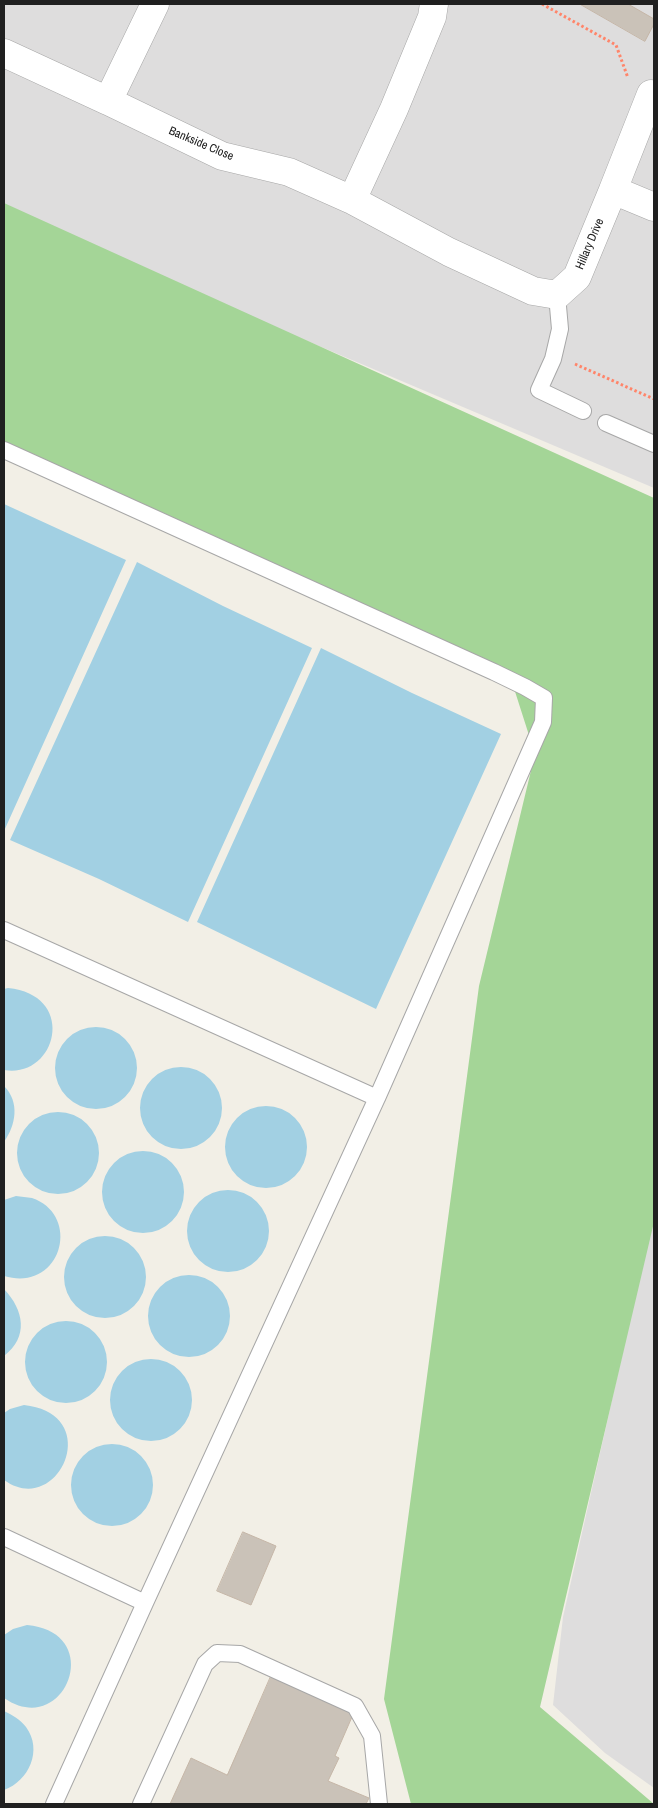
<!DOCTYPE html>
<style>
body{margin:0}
#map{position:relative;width:658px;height:1808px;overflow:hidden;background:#f2efe6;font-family:"Archivo Narrow",sans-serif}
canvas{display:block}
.frame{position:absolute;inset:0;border:5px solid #202020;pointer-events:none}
</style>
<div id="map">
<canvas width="658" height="1808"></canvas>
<div class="frame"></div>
</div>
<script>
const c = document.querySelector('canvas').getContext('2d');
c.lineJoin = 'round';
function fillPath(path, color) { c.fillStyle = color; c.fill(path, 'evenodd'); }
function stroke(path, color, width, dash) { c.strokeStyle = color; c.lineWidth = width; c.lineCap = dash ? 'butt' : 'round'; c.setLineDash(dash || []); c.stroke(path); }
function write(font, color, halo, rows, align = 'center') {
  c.font = font + ' "Archivo Narrow",sans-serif'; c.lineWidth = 4.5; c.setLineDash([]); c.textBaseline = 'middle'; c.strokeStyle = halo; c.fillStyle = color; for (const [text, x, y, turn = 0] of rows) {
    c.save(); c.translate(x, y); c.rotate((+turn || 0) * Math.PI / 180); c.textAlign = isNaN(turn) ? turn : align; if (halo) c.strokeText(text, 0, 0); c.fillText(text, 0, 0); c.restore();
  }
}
const residential = new Path2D(`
 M4,4h650v484l-427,-181 -223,-103z
 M654,1214v574l-49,-35 -52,-48 10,-88z`);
const forest = new Path2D(`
 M4,203l650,295v724l-114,485 114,97h-243l-27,-105 95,-713 56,-232 -24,-75 -507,-232z`);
const water = new Path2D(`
 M4,504l122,56 -122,271z
 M137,562l86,44 89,42 -124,274 -89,-43 -89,-39z
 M321,648l91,45 89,41 -125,275 -179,-87z
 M8,988c70,7 49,91 -4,82v-81z
 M55 1068a41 41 0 1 1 82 0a41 41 0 1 1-82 0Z
 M140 1108a41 41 0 1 1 82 0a41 41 0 1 1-82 0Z
 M4,1086c16,16 12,39 0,56z
 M225 1147a41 41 0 1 1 82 0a41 41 0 1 1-82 0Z
 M17 1153a41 41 0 1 1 82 0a41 41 0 1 1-82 0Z
 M102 1192a41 41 0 1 1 82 0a41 41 0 1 1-82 0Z
 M187 1231a41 41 0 1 1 82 0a41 41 0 1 1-82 0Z
 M16,1196c5,1 11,1 16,2 50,17 30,95 -28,78v-76z
 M64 1277a41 41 0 1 1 82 0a41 41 0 1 1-82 0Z
 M148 1316a41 41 0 1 1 82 0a41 41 0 1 1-82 0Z
 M4,1289c20,21 25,48 0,67z
 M25 1362a41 41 0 1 1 82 0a41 41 0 1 1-82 0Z
 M110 1400a41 41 0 1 1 82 0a41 41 0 1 1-82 0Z
 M24,1405c82,9 34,114 -20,75v-67l6,-4z
 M71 1485a41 41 0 1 1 82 0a41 41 0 1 1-82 0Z
 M27,1625c80,7 38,115 -23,73v-63l9,-6z
 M4,1711c8,4 16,8 22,16 17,23 3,54 -22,63z`);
const building = new Path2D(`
 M580,4h48l26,15v5l-9,17z
 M243,1532l33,14 -25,59 -34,-14z
 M272,1674l83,36 -20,46 4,2 -11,23 41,17 -3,6h-196l21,-46 36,17z`);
const path = new Path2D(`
 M542,4l74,41 12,33
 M575,364l79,35`);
const lane = new Path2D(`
 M557,295l3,34 -7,30 -14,31 44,21
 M606,423l48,21
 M4,450l490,222 31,15 19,11 -1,24 -166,376
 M4,930l373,168 -232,505 -141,-66
 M54,1804l91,-201
 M141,1804l64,-140 12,-11 23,1 115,52 17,30 7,68`);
const street = new Path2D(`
 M155,4l-47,97 114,55 67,16 63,28 42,-91 38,-92 2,-13
 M4,53l104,48
 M613,190l38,-96
 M352,200l97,52 84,39 24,4 20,-18 36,-87 41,17`);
const streetNames = [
 ["Bankside Close",201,144,23],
 ["Hillary Drive",590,244,-67]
];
fillPath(residential, '#dedddd');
fillPath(forest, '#a4d597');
fillPath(water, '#a2d0e3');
fillPath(building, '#cac2b8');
stroke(building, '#c5b6a7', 1);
stroke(lane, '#a7a7a7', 18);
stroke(street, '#a7a7a7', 29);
stroke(path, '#ff856a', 3, [2.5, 2.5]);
stroke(lane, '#fff', 16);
stroke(street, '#fff', 28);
write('12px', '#202020', '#fff', streetNames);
</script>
